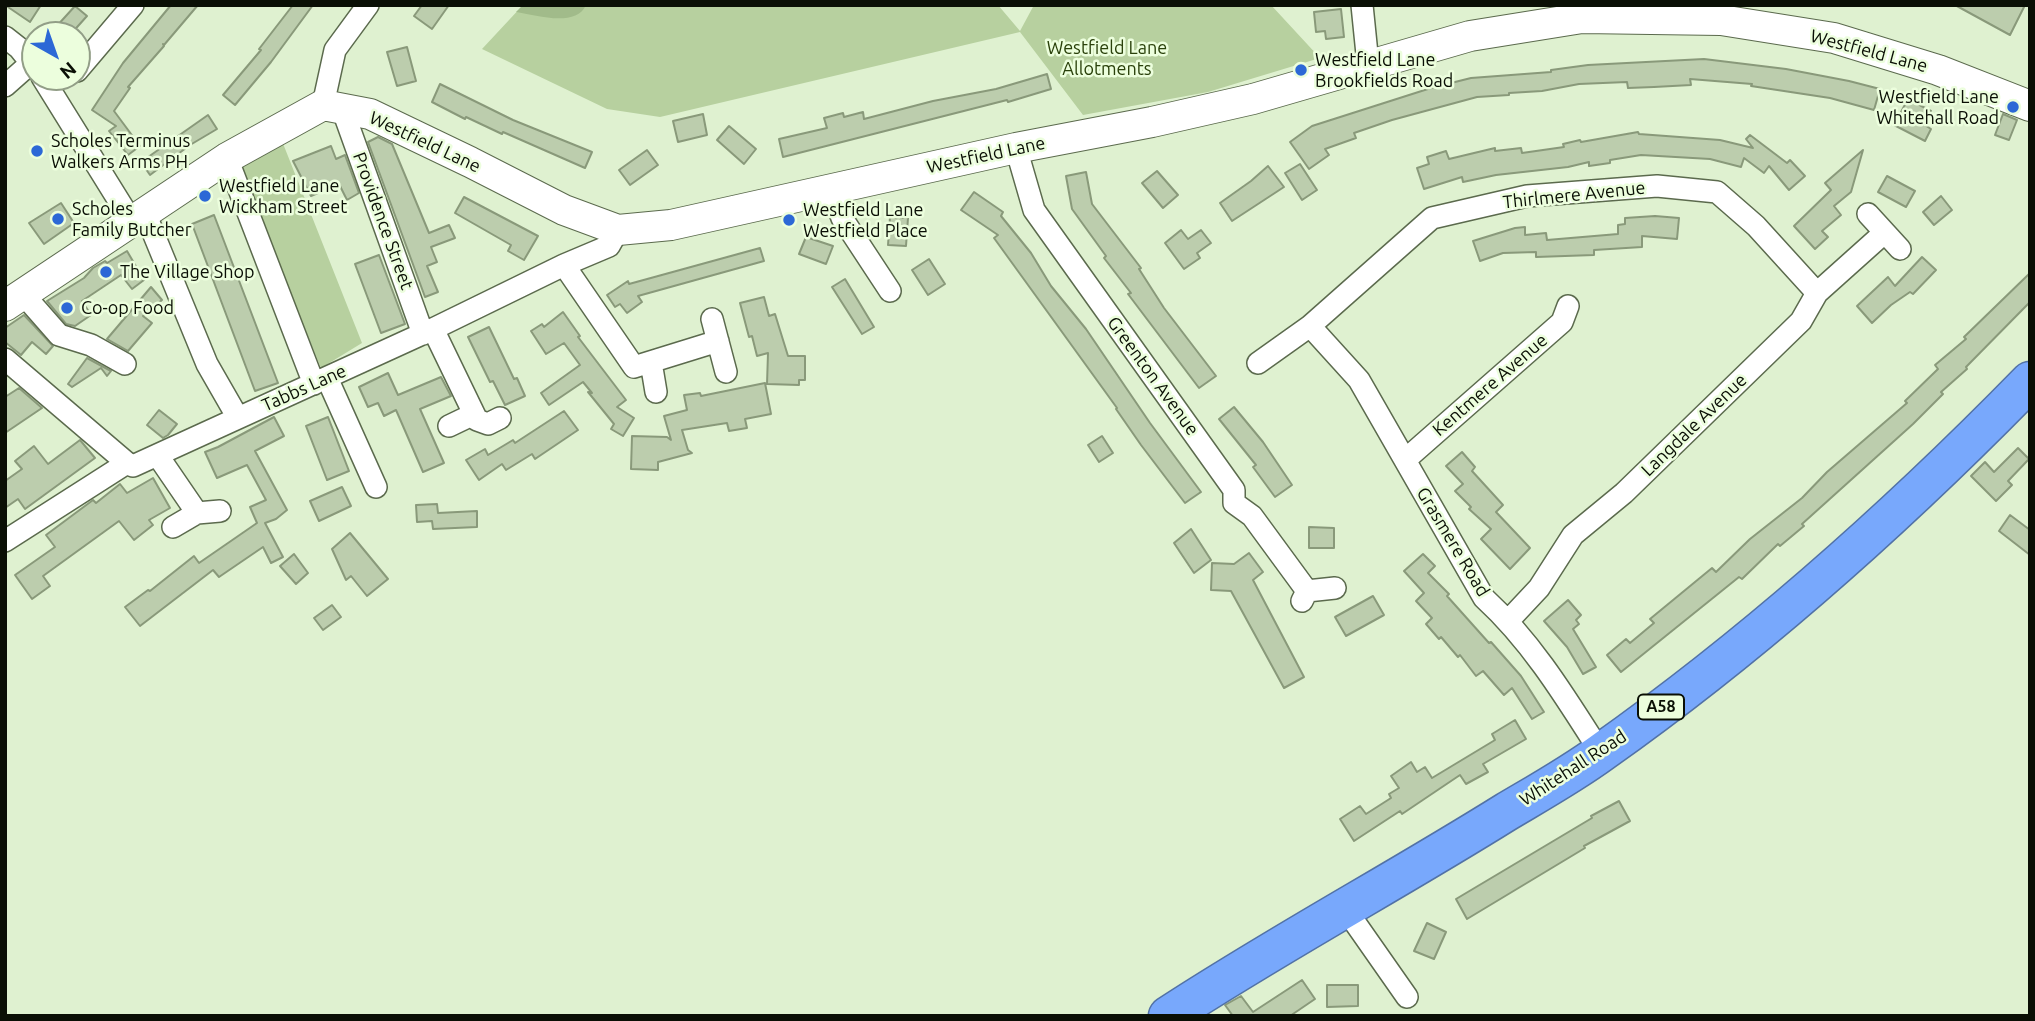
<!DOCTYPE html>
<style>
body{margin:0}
#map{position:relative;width:2035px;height:1021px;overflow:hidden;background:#dff1d0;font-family:Ubuntu,sans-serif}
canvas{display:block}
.frame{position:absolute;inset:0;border:7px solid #0a0f05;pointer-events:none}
.north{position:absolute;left:21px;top:21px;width:70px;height:70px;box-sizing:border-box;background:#ecfedd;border:2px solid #929e87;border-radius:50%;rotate:140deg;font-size:19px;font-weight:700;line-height:28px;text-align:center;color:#0a0f05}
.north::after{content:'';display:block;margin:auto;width:24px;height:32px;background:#2c68d6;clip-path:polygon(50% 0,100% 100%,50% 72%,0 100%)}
</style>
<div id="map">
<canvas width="2035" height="1021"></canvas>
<div class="frame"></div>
<div class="north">N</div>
</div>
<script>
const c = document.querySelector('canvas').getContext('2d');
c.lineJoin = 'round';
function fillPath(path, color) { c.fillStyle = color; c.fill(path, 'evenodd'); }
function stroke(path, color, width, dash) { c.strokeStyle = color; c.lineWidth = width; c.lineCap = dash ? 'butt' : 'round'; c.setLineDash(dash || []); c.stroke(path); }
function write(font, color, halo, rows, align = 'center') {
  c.font = font + ' Ubuntu,sans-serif'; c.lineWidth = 5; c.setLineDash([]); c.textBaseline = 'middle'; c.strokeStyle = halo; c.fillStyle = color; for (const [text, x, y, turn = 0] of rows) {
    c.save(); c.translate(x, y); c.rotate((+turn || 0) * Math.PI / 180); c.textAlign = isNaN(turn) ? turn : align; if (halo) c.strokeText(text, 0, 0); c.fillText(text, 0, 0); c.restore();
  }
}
const green = new Path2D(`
 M523,5h475l22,26 14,-26h237l49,53 -112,34 -125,23 -63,-83 -360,85 -53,-8 -125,-60z
 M282,141l80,202 -41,25 -82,-199z`);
const forest = new Path2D(`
 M523,5h63c-10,23 -50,10 -70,7z`);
const building = new Path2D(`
 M5,5h36l-11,17z
 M171,5h27l-34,40 -1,-1 1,2 -36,41 2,1 -16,23 26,35 -12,9 -19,-24 7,-5 -24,-16 31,-47z
 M293,5h20l-42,57 -36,43 -12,-10 38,-45 -2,-1z
 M422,5h27l-17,24 -18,-13z
 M1955,5h70l-15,30z
 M75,6l12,10 -17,19h-6l-9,-7z
 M1341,9l3,28 -18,2 -1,-8 -9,1 -2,-20z
 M407,47l9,34 -19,5 -10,-34z
 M1704,59l82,10 63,12 31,8 -6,21 -44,-12 -79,-12 1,-2 -62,-5 1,6 -37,2 -26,1 -1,-6 -48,2 -37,7 -33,2v2l-32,2 -85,23 -38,13 2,5 -31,11 4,6 -20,14 -19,-27 22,-16 119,-38 40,-10 80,-6v-2l37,-5z
 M1047,74l4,15 -43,13 -1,-2 -224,57 -4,-18 48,-11 -3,-10 19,-5 1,4 19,-5 1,7 69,-18 63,-12z
 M440,84l73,36 79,32 -7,16 -82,-36 -1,2 -36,-17 -1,2 -33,-17z
 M1908,99l23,12 -8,13 8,5 -6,12 -31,-16z
 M703,114l4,21 -29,7 -5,-21z
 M2003,114l14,6 -8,20 -14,-5z
 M208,115l9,14 -27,16 -40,30 -9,-13z
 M729,126l27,23 -12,15 -27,-24z
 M1638,132l1,2 81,6 33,8 -7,-9 4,-4 37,28 3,-3 15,16 -16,14 -20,-24 -5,7 -20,-15 -3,9 -31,-8 -69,-4 -31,5v3l-21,3v-4l-21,5 -72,8 -33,7 -1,-5 -38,12 -7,-21 12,-4 -2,-7 19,-6 3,8 46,-11v3l26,-3 1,5 42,-6 -1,-3 17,-4 1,2z
 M378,137l14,7 37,89 20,-8 6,13 -24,9 6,15 -10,4 11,26 -13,5 -57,-155z
 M331,146l5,13 9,-4 14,38 -12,7 -8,-16 -28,12 -18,-35z
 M647,150l11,15 -28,20 -11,-15z
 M1863,150l-12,42 -17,14 7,9 -19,16 6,6 -13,12 -21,-23 37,-36 -6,-7z
 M1300,164l17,26 -15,10 -17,-27z
 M1268,166l16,21 -52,34 -12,-18 31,-22z
 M1157,171l21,24 -15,13 -21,-25z
 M1086,172l6,32 49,64 -2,1 25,39 52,68 -17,12 -71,-94 3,-1 -27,-35 2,-2 -34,-47 -6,-33z
 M1887,176l28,15 -9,16 -28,-15z
 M974,192l29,20 -2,4 30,37 20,33 35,43 64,94 51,69 -16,11 -44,-58 -25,-36 1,-1 -123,-170 4,-3 -37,-25z
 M1941,196l11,14 -18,15 -11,-13z
 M464,197l74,39 -14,24 -16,-9 3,-6 -56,-32z
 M61,203l13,20 -30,21 -15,-21z
 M214,215l64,168 -23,8 -63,-167z
 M1655,216l24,2 -2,21 -35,-3v11l-48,3v5l-58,2v-5l-33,1 -23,8 -7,-20 42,-13 10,-1v8l21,-2 1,7 71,-6v-9l7,-1v-6z
 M890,217l18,1 -2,28 -18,-1z
 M1181,230l7,9 13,-9 10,13 -14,10 3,5 -16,11 -19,-26z
 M806,237l27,9 -7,18 -27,-10z
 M760,248l4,13 -126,35 4,6 -15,11 -7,-9 -5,3 -8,-12 21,-14 1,3z
 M127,251l17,29 -12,9 -11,-14 -39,26 9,14 -16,11 -9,-2 -19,-23 37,-23 9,-10 12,-7 2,2z
 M379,255l26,69 -24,9 -26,-69z
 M1922,257l14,13 -23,24 -3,-2 -19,13 -19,18 -15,-17 31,-29 7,9z
 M929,259l16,25 -17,11 -16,-25z
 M2030,273v29l-64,65 1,2 -26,23 2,2 -30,30 -111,100 2,2 -24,20 -2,-2 -36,35 -3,-2 -118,95 -14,-17 19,-16 4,4 24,-20 -4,-4 62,-51 4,4 34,-33 52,-41 25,-26 80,-69 -2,-2 33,-32 -3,-4 31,-26 -2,-2z
 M845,279l29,48 -12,7 -30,-47z
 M151,287l11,13 -19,16 9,7 -24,28 -21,-12z
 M764,297l5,19 6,-2 13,42h17v24h-6v5l-32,-1 1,-31 -11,3 -5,-20 -3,1 -9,-34z
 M563,312l17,24 -2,1 48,63 -9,7 17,11 -11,18 -12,-7 3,-5 -26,-32 4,1 -9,-11 -34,23 -8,-12 39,-28 -16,-22 -18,11 -15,-23 11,-7 2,3z
 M24,315l29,31 -7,8 -14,-12 -11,13 -16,-13v-14z
 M489,327l25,52 3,-1 8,18 -20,9 -12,-24 -3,1 -22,-45z
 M87,358l24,13 -4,5 -6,-8 -29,19 -4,-3z
 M388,373l10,22 43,-18 10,19 -31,13 24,54 -21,9 -27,-62 -12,6 -6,-13 -10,4 -9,-20z
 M765,383l6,31 -26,5 2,9 -18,3 -2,-8 -45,7 6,20 4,3 -34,9v8l-27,-1 1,-33 35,1 4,3 -7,-24 23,-6 -3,-15 16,-2 1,3z
 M19,388l23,20 -37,25v-36z
 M1234,407l29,35 29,43 -17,12 -22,-30 3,-2 -37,-46z
 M159,410l18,14 -9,11 -5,3 -16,-13z
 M564,411l14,19 -43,29 -3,-5 -26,16 -4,-6 -23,16 -13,-20 19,-11 3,6 25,-15 2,3z
 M274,417l10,19 -29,15 32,59 -11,9 -11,4 18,34 -12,6 -8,-16 -44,30 -6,-7 -73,56 -15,-19 23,-17 2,1 44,-35 5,7 58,-40 -7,-16 16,-7 -19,-35 -30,13 -12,-26 13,-5z
 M328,417l21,54 -22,9 -21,-54z
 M1102,436l11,17 -14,9 -11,-17z
 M80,440l15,18 -70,51 -7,-10 -13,9v-27l17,-12 -7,-8 19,-15 14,18z
 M2018,448l11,11 -21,22 4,4 -16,16 -25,-25 14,-14 9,10z
 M1462,452l13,15 -3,4 31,34 -7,7 34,36 -20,21 -29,-30 10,-10 -22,-20 2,-2 -16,-16 8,-7 -17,-18z
 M153,478l17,30 -21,12 4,5 -19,15 -15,-19 -76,55 7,10 -18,13 -17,-24 40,-28 -9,-12 47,-35 3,3 24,-19 7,9z
 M342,487l9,19 -32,15 -9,-20z
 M437,504l1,9 39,-2v16l-44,2 -1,-8 -15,1 -1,-17z
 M2010,515l20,15v25l-31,-24z
 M1309,527l25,1v20h-25z
 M1191,529l20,31 -17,13 -20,-30z
 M350,533l38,46 -21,17 -16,-20 -5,4 -14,-31z
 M1249,553l14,19 -10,8 51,97 -20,11 -53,-97 -20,-1 1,-27 22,1z
 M294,554l14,19 -12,11 -16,-18z
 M1423,554l12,12 -7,7 21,21 -2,2 42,47 2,-1 30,34 23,36 -12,7 -20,-31 -8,7 -21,-24 -7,5 -16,-21 -2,2 -17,-20 -2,2 -13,-15 6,-6 -16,-17 8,-8 -20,-22z
 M1373,596l11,19 -38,21 -11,-19z
 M1568,600l13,15 -5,5 3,4 -6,5 23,38 -13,7 -16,-27 -23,-26z
 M332,605l9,12 -18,13 -9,-12z
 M1515,720l11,19 -43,25 5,8 -22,12 -6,-9 -58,39 -2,-3 -46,30 -14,-22 20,-13 6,8 25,-16 -2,-4 10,-6 -8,-12 20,-14 6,10 8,-5 7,11 63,-38 -3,-6z
 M1619,801l11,20 -46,25 1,2 -118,71 -11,-20 136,-81 -1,-2z
 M1427,923l19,9 -12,27 -20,-8z
 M1302,980l13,19 -25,17h-57l-8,-11 16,-9 12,16z
 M1327,985h31v21l-31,1z`);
const street = new Path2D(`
 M1362,5l6,59
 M5,37l14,11 16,20
 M77,71l56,-66
 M42,77l90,145
 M5,86l26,-23
 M323,105l12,-55 33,-45
 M342,108l81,226
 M1016,148l18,62 200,280v13l18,13 55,75
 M227,158l87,226
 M831,188l11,30 48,73
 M145,213l62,151 31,54
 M1868,214l32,35
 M564,265l70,102 84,-26
 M23,294l36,41 32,10 34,19
 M712,319l14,53
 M1310,326l49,54 125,218c48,44 82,100 117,155
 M433,329l44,91 11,4 12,-6
 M5,359l122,104 6,3 300,-137 131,-64 45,-19 9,-16
 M651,362l5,30
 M1258,363l52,-37 122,-108 95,-22 130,-10 60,6 39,34 61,67
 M327,378l49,109
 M449,426l25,-12
 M158,456l39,57
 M1405,460l157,-138 6,-16
 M173,527l24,-14 23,-2
 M5,541l122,-78
 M1302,601l5,-10 28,-3
 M1509,620l30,-32 34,-53 51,-42 177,-172 16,-28 67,-60
 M1344,907l63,90`);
const secondary = new Path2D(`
 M5,306l222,-148 96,-53 47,9 100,48 94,48 54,20 53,-5 345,-77 136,-26 101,-23 217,-63 112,-18 139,2 113,18 104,32 92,36`);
const highway = new Path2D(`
 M1168,1016c110,-72 226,-134 338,-204 32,-19 66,-38 96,-60 154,-109 296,-236 428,-371`);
const markers = [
 [1301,70,7,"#2c68d6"],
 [2013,107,7,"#2c68d6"],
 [37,151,7,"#2c68d6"],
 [205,196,7,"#2c68d6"],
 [58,219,7,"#2c68d6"],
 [789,220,7,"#2c68d6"],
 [106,272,7,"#2c68d6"],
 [67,308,7,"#2c68d6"]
];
const shields = [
 [1661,707,46]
];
const shieldNames = [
 ["A58",1661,707]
];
const parkNames = [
 ["Westfield Lane",1107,48],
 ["Allotments",1107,69]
];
const streetNames = [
 ["Westfield Lane",1869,51,15],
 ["Westfield Lane",425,142,25],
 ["Westfield Lane",986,155,-12],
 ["Thirlmere Avenue",1574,195,-6],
 ["Providence Street",383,221,70],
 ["Greenton Avenue",1153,376,54],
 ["Kentmere Avenue",1490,385,-41],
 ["Tabbs Lane",304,388,-24],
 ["Langdale Avenue",1694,425,-44],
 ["Grasmere Road",1453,542,59],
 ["Whitehall Road",1573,768,-33]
];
const poiNames = [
 ["Westfield Lane",1315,60],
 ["Brookfields Road",1315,81],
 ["Westfield Lane",1999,97,"right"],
 ["Whitehall Road",1999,118,"right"],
 ["Scholes Terminus",51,141],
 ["Walkers Arms PH",51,162],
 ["Westfield Lane",219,186],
 ["Wickham Street",219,207],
 ["Scholes",72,209],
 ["Family Butcher",72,230],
 ["Westfield Lane",803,210],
 ["Westfield Place",803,231],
 ["The Village Shop",120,272],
 ["Co-op Food",81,308]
];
fillPath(green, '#b7d09f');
fillPath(forest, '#a1bb8a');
fillPath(building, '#bccdad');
stroke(building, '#89997a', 2);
stroke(street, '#5b6a4d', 24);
stroke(secondary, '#5b6a4d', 32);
stroke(highway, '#5272a6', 41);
stroke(street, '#fff', 21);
stroke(secondary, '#fff', 30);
stroke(highway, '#78a8fc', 38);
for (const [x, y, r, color] of markers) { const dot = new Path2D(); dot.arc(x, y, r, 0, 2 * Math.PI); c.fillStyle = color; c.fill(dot); stroke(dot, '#ecfedd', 2.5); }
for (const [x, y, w] of shields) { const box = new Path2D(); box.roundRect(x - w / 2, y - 12.5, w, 25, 5); c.fillStyle = '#ecfedd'; c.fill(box); stroke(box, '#0a0f05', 2); }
write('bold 16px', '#0a0f05', null, shieldNames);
write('18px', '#2a410b', '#ecfedd', parkNames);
write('18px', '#0a0f05', '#ecfedd', streetNames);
write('18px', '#0a0f05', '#ecfedd', poiNames, 'left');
</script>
